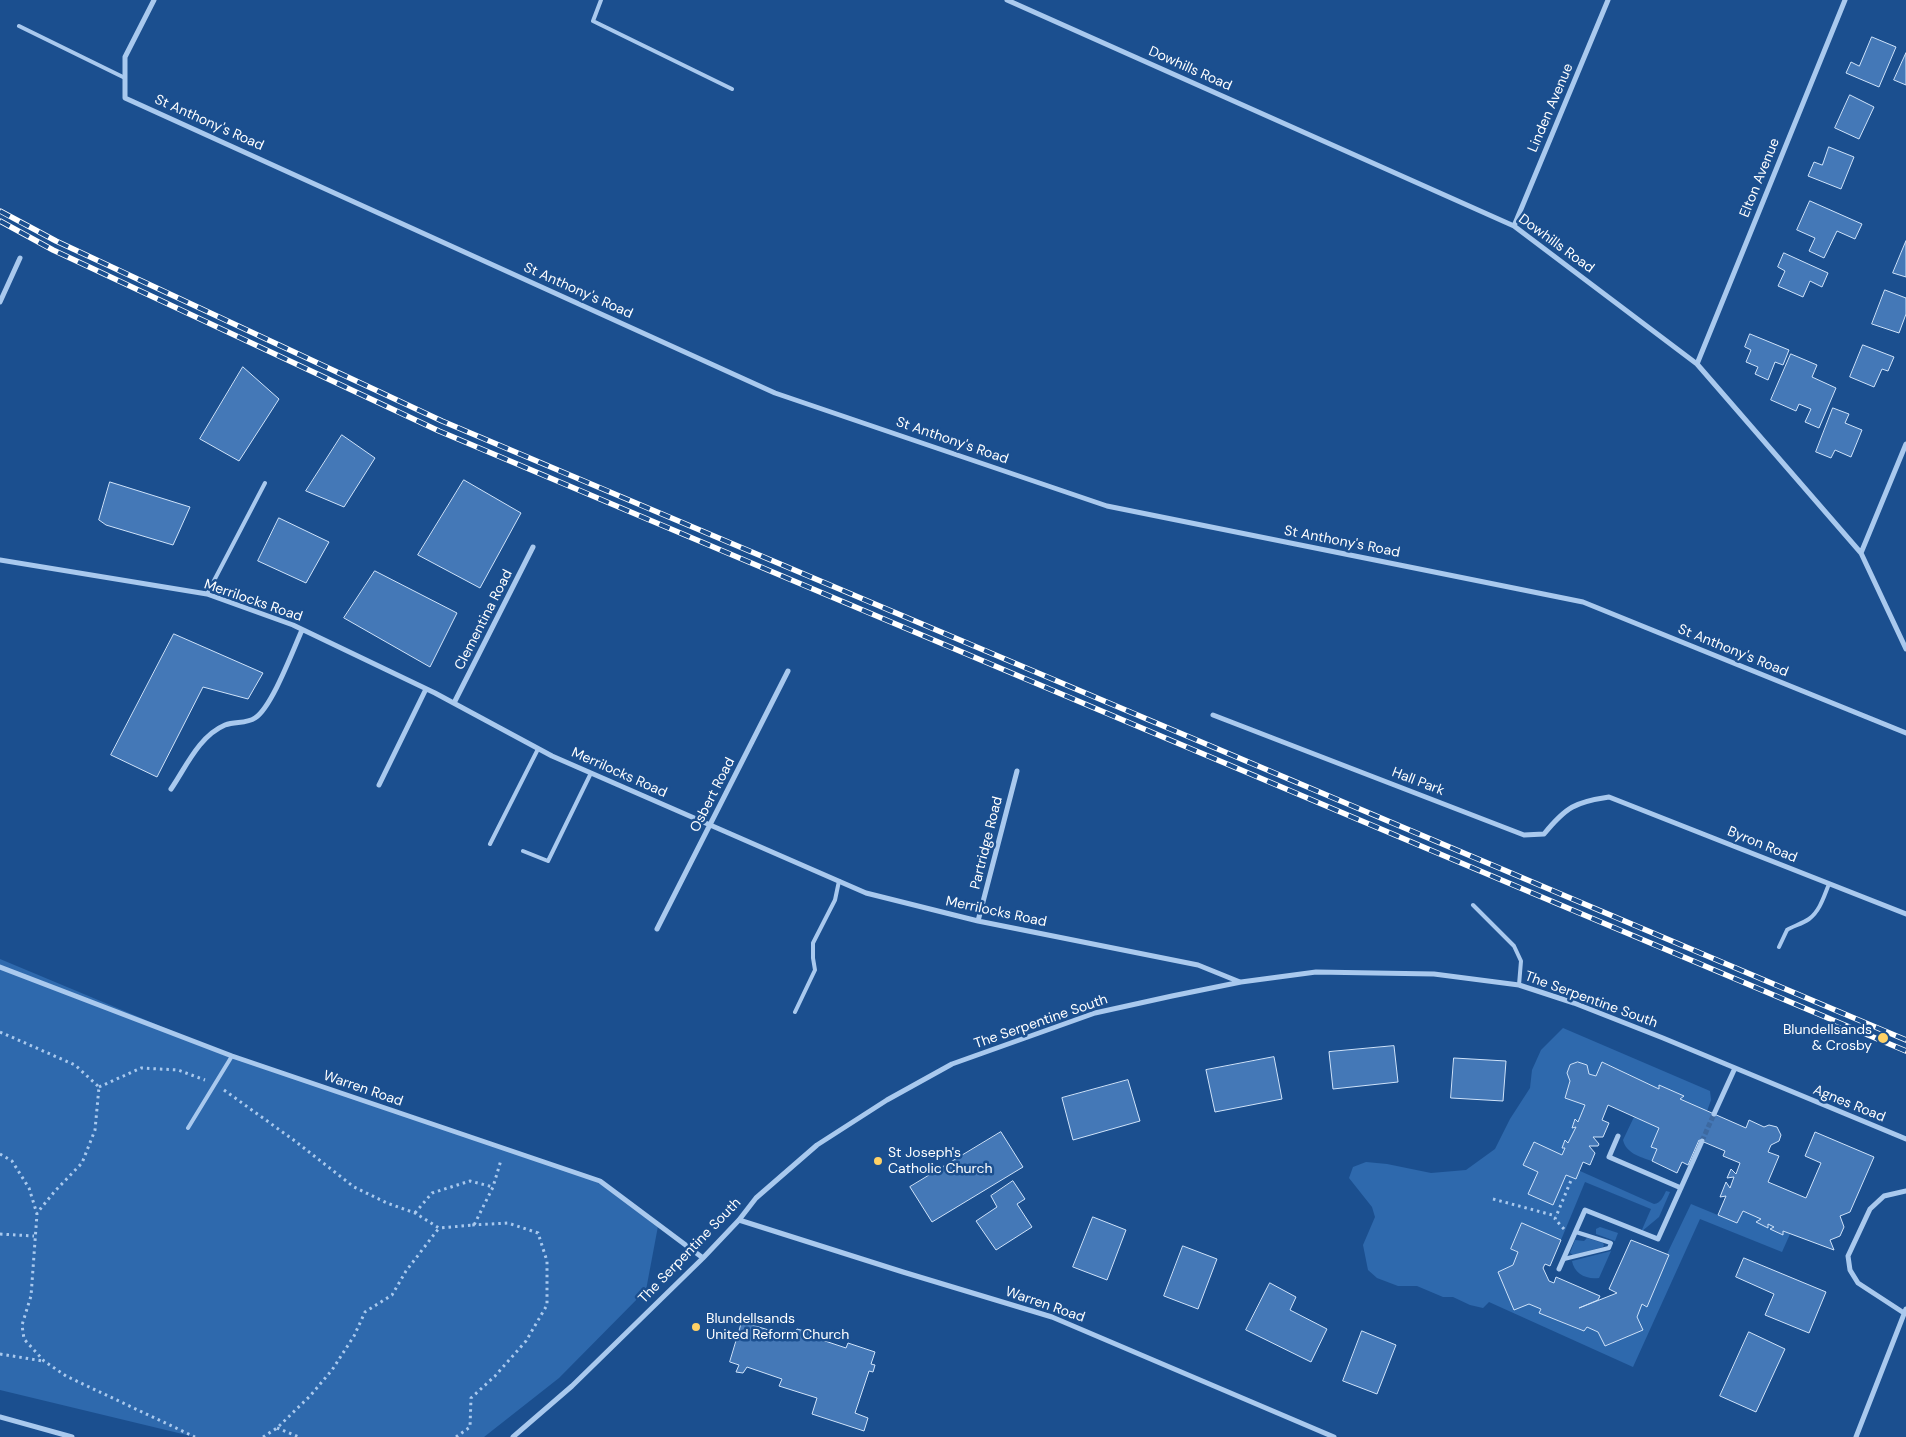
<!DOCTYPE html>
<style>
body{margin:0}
canvas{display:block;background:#1b4f8f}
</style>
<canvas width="1906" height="1437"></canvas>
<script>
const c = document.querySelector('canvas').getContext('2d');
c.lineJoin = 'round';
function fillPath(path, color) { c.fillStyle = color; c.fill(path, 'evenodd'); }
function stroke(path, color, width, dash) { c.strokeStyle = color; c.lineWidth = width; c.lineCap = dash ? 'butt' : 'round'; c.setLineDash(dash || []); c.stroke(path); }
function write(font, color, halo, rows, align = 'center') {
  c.font = font + ' "DM Sans",sans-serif'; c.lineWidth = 5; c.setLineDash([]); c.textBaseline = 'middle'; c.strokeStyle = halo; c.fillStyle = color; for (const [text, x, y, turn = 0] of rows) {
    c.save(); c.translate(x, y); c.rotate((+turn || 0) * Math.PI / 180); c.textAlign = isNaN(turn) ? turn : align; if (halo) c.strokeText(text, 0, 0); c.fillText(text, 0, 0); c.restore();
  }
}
const green = new Path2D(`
 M0,959l232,97 368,125 58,45 -12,64 -87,88 -75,59h-289l-195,-47z
 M1563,1028l147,63 1,9 -4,11 -27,-12 3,-3 -24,-10v3l-56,-27 -7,14 -7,-2 -2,-9 -9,-3 -8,3 -3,8 3,8 -5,17 20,7 -7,17 -3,-2 -3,7h4l-8,16 -3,-2 -3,7h3l-3,7 -29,-12 -10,22 15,7 -10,22 25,11 13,-30 10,4 4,-8 74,33c7,-1 9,-7 12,-13l4,1 -11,25 -18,15 10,-23 -66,-27 -24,58 -39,-17 -11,26 7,3 -5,13 -15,7 16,37 15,-5 12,5 -2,4 44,18 4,-4 11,5 8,14 37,-16 -6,-13 5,-13 5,2 22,-50 -2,-2 24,-50 46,19 6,-12 18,8 -5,3 12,6v-4l6,3 -3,2 11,6 1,-4 7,3 -8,18 -82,-33 -67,148 -144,-65 -6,6 -13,-3 -17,-8h-10l-26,-11h-19l-21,-8 -9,-8 -5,-25 12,-28 -3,-10 -23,-29 4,-11 13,-5 21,2 44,9 35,-3 29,-21 15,-30 20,-31 2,-18 9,-20z
 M1634,1117l25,11 -7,19 5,2 -5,12c-12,-4 -26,-8 -29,-21z
 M1600,1227l18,6 -3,8 -19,-7v-5z
 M1587,1238l16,5 1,2 -1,2 -30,8 -3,-2 5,-13 9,1z
 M1611,1251l-12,27c-13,2 -25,-5 -27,-17z`);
const building = new Path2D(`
 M1872,37l24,10 -17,40 -33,-14 5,-11 8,4z
 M1906,53v32l-12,-5z
 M1850,95l24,12 -15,32 -24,-11z
 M1829,147l25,10 -13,32 -33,-13 6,-14 8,3z
 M1810,201l52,23 -7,15 -18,-8 -13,27 -15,-7 6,-13 -18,-8z
 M1906,241v36l-13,-4z
 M1784,253l44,20 -6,14 -12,-6 -7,16 -25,-11 7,-15 -7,-4z
 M1885,290l21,8v16l-7,19 -27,-9z
 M1750,334l39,16 -6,15 -8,-3 -7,18 -13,-6 3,-7 -12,-5 5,-12 -6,-3z
 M1863,345l31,12 -6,14 -6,-2 -8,18 -24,-10z
 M1791,354l26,11 -5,12 24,11 -17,40 -14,-6 6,-13 -12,-5 -3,7 -25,-11z
 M243,367l36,32 -40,62 -39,-22z
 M1833,408l16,6 -4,9 17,7 -11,27 -16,-7 -4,8 -15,-6z
 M342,435l33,23 -31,49 -38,-16z
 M464,480l57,33 -41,75 -62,-33z
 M110,482l80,25 -17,38 -67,-20 -7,-5z
 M279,518l50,24 -23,41 -48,-22z
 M375,571l82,42 -27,54 -86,-49z
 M174,634l89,39 -15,26 -45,-12 -46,90 -46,-22z
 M1394,1046l4,36 -65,7 -4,-37z
 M1274,1057l8,42 -67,13 -9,-42z
 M1454,1058l52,3 -3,40 -52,-3z
 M1578,1062l9,3 2,9 7,2 6,-14 57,27v-4l25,11 -4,3 66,29 3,-8 15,7 5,-2 8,2 4,8 -2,6 -8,4 -3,7 11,4 -11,26 38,16 15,-35 -16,-7 10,-24 59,25 -24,55 -10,4 4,11 -4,9 -10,4 4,10 -51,-19v4l-13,-6 4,-2 -6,-3v4l-12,-6 5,-3 -18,-8 -6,12 -19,-8 8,-19 -6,1 6,-15 4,6 4,-11 -7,1 4,-9 5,5 4,-11 -17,-7 2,-5 -26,-11 -11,25 -6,-3 -5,11 -25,-12 5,-12 -6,-2 8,-19 -51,-23 -6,15 7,3 -6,14h-10l6,7 -1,2h-9l6,7 -5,12 -7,-3 -7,17 -10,-4 -13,30 -25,-11 10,-22 -15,-7 11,-23 28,13 3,-7h-3l3,-8 3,3 8,-16 -4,1 3,-9 3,3 7,-17 -20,-7 5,-17 -3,-8 3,-8z
 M1128,1080l12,41 -67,19 -11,-42z
 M1001,1132l22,35 -91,55 -22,-35z
 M1013,1181l12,18 -8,5 15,23 -36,23 -20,-29 21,-14 -6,-11z
 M1093,1217l33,13 -19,50 -34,-13z
 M1522,1223l39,17 -11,26 -5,-2 -2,4 6,13 5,2 2,-6 44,19 -2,4 -19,8 38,-15 -8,-4 22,-49 38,15 -22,52 -5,-3 -5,13 6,13 -38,16 -7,-14 -11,-5 -3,4 -45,-18 2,-4 -12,-5 -15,6 -16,-38 15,-7 5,-13 -7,-3z
 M1183,1246l34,13 -19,50 -34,-13z
 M1744,1258l82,34 -17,41 -44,-18 9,-21 -38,-17z
 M1270,1283l26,14 -6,13 37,19 -16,33 -65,-32z
 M742,1322l50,15 5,-8 22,6v4l27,9 2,-5 27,9 -4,12 4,1 -2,7 -4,-1 -14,42 13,5 -4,13 -52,-17 5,-16 -38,-12 3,-7 -35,-12 -4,6 -7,-1 3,-7 -9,-3z
 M1362,1331l34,14 -19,49 -34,-13z
 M1749,1332l36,17 -29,63 -36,-16z`);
const streetTunnel = new Path2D(`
 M1702,1141l12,-27`);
const path = new Path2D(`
 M0,1032l75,33 24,22 -4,43 -13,33 -27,28 -18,22
 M99,1087l42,-19 37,2 27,10
 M224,1090l71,51 59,46 33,16 28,10 24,15 35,-3 19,-38 8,-27
 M0,1154l12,7 17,27 8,26 -6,82 -9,29 2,14 20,22 22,15 129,61
 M1493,1199l63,17
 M415,1213l17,-20 38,-12 23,6
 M1564,1229l-9,-10 17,-41
 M0,1234l34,2
 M0,1354l43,7
 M277,1428l22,9
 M263,1437l14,-9 33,-32 22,-26 22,-34 11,-24 27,-17 14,-24 33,-43
 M456,1437l14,-10 1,-29 24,-22 31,-35 21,-36v-44l-9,-28 -30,-10 -36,2`);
const lane = new Path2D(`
 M601,0l-8,21 139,68
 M19,26l106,52
 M207,594l58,-111
 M490,844l48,-95
 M523,851l25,10 43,-88
 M1473,905l41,41 7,15 -2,24
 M1779,947l8,-17c6,-4 15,-6 22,-11 11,-8 15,-23 20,-35
 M795,1012l20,-42 -2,-12v-15l22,-43 4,-19
 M188,1128l44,-72
 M1564,1259l45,-11 2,-5 -35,-11`);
const street = new Path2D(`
 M154,0l-29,57v41l650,295 332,113 476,96 323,131
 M1007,0l507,226 183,138 164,189 45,96
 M1514,226l94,-226
 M0,302l20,-44
 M1697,364l148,-364
 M1861,553l45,-109
 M0,560l207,34 86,31 142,68 117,63 314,137 112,28 220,44 42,17
 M454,703l79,-156
 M1213,715l311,120 20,-1c22,-27 31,-32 65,-37l297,117
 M379,785l47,-96
 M171,789c15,-22 28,-53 54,-64 10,-4 21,-1 30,-7 17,-11 38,-68 47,-88
 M978,921l39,-150
 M657,929l131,-258
 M0,967l232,89 368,125 103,77
 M1714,1114l21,-46
 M1618,1136l-9,21 72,31
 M739,1220l164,52 149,45 282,120
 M1559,1269l26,-59 73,29 44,-98
 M1904,1313l-46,-30 -8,-13 -2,-14 22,-47 14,-13 22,-5
 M0,1417l72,20
 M513,1437l59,-51 131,-128 36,-38 17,-22 61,-53 70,-45 65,-36 143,-51 77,-17 69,-14 75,-10 118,2 85,11 55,18 89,35 243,101
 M1856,1437l50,-128`);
const rail = new Path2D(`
 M0,211l56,30 386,180 1464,619
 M0,221l53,29 386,181 1467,620`);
const markers = [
 [1883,1038,6,"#ffd166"],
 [878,1161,5,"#ffd166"],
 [696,1327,5,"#ffd166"]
];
const streetNames = [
 ["Dowhills Road",1190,69,24],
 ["Linden Avenue",1551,108,-67],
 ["St Anthony's Road",209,123,24],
 ["Elton Avenue",1760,178,-68],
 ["Dowhills Road",1556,244,36],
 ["St Anthony's Road",578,291,24],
 ["St Anthony's Road",952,441,19],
 ["St Anthony's Road",1342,542,11],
 ["Merrilocks Road",253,601,19],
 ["Clementina Road",484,620,-63],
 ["St Anthony's Road",1733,651,22],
 ["Merrilocks Road",619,773,24],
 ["Hall Park",1418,782,21],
 ["Osbert Road",713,795,-63],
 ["Partridge Road",987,843,-76],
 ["Byron Road",1762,845,22],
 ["Merrilocks Road",996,912,12],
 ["The Serpentine South",1591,1000,20],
 ["The Serpentine South",1041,1022,-19],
 ["Warren Road",363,1089,19],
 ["Agnes Road",1849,1104,22],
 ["The Serpentine South",690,1251,-46],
 ["Warren Road",1045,1305,19]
];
const poiNames = [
 ["Blundellsands",1872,1030,"right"],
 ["& Crosby",1872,1046,"right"],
 ["St Joseph's",888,1153],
 ["Catholic Church",888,1169],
 ["Blundellsands",706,1319],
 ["United Reform Church",706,1335]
];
fillPath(green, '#2e69ad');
fillPath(building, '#4478b7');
stroke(building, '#cfe3fa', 1);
stroke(streetTunnel, '#3d69a0', 5, [5, 2.5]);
stroke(path, '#a9c9ee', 3, [2.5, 4]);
stroke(lane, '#a9c9ee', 4);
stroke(street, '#a9c9ee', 5);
stroke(rail, '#fff', 5.5);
stroke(rail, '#1b4f8f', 4, [11]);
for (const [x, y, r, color] of markers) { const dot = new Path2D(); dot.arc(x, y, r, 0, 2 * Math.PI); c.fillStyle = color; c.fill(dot); stroke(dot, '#1b4f8f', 2); }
write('14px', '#fff', '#1b4f8f', streetNames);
write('14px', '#fff', '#1b4f8f', poiNames, 'left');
</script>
